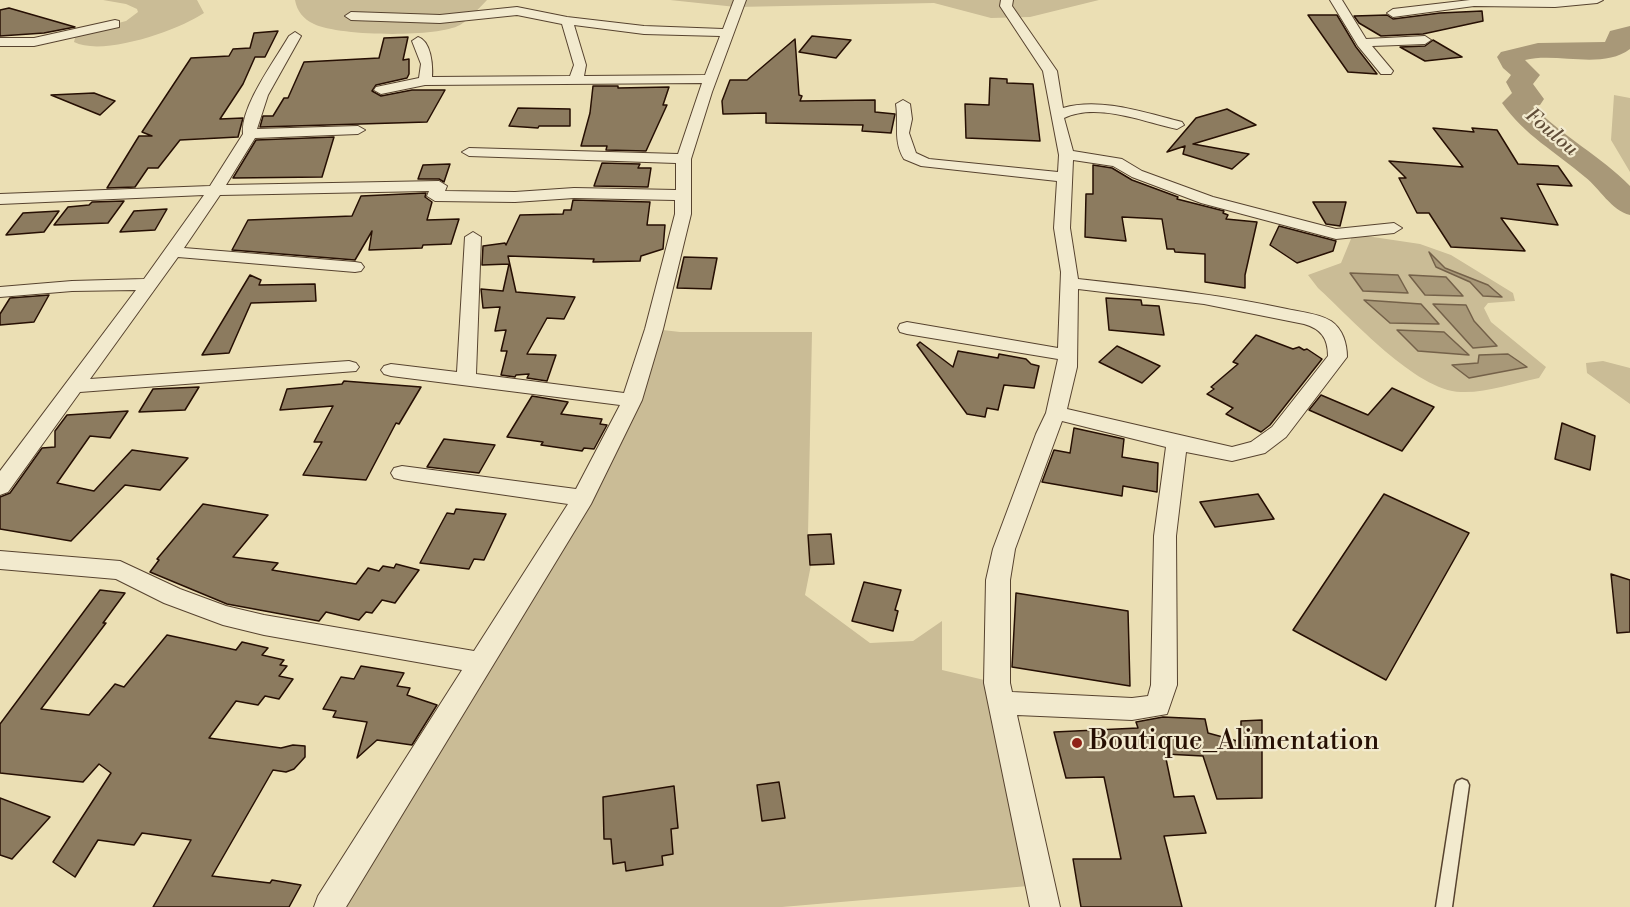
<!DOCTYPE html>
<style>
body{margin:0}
canvas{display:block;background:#ebdfb4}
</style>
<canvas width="1630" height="907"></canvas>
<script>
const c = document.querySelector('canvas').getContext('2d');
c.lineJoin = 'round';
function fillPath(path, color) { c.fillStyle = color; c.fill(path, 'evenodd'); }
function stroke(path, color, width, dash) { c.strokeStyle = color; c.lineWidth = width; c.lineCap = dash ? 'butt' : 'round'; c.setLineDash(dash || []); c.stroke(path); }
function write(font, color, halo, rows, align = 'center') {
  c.font = font + ' "Libre Bodoni",serif'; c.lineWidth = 4.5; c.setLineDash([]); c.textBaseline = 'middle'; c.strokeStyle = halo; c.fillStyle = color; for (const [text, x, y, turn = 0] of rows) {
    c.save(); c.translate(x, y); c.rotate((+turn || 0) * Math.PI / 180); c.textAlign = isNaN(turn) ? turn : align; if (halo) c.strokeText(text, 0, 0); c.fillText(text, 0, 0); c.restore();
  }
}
const green = new Path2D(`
 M103,0h94l7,13c-25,17 -101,44 -130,29l2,-8 50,-13 12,-9 -1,-3 -11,-5z
 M295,0h192c-8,8 -17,19 -27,25 -24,13 -122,11 -146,-1 -11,-5 -17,-13 -19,-24z
 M670,0h429l-69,17 -39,1 -57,-15 -198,4z
 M1614,95l16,3v74l-19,-32z
 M1353,234l67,10 31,11 62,38 2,8 -27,2 -4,5 7,14 55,45 -7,11c-25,5 -52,15 -78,14 -45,-1 -110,-74 -143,-104l-10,-13 33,-12z
 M654,329l26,3h132l-4,203 3,30 -6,30 65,48 43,-2 29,-20v49l55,13 43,202 -258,22h-453l254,-409z
 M1603,361l27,7v36l-43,-31 -1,-10z`);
const water = new Path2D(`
 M1429,252l16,16 43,17 14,12 -19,-1 -13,-14 -34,-15z
 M1350,273l48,2 10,18 -45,-2z
 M1409,275l37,2 17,19 -38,-1z
 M1364,300l57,4 18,20 -49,-1z
 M1433,304l33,1 8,16 23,25 -24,2z
 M1397,330l47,2 25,23 -51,-4z
 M1508,354l19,13 -58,11 -17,-13 26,-2 1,-8z`);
const river = new Path2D(`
 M1630,26v23c-28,21 -73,3 -105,11l15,15 -7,9 11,15 -4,6 -7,1c30,31 68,50 97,80v29c-19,-5 -30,-26 -45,-38 -29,-25 -61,-42 -83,-74l10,-10 -6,-11 5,-7 -8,-7 -6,-11 4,-5 37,-9 67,-1 5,-11z`);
const building = new Path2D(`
 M9,8l66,19 -31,6 -44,3v-26z
 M1482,11l1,10 -60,13 -42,2 -22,-13 -5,-7 33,-1 6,4 47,-6z
 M1308,15h29l19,32 21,27 -29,-2z
 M278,31l-13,26h-10l-12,27 -23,35 23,-1 -5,19 -58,3 -22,28h-10l-13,19 -28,1 32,-52h13l-10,-4 49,-74 38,-2 4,-7 17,-1 4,-15z
 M812,36l39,4 -15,18 -37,-6z
 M408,37l-5,23 6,-1v15l-2,4 -31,7 -4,6 9,5 31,-6h33l-18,32 -167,5 3,-11h10l11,-18h4l16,-36 75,-4 5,-20z
 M795,39l4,56 3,1 -2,5 75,-1v12l20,2 -4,19 -29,-2 1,-6 -97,-2v-10l-43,1 -1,-13 8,-21h17z
 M1433,40l29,17 -37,4 -25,-14 25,-1z
 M990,78l17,1v4l26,1 7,57 -74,-3 -1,-34 24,1z
 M593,86h25v2l51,-1 -6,18h4l-21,46 -40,-1 1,-4h-26l9,-33z
 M94,93l21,8 -15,14 -49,-20z
 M518,108l52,1v17h-31l-1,2 -29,-2z
 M1227,109l29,16 -63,19 56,10 -17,15 -49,-15 2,-8 -18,6 29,-34z
 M1433,128l41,4 -2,-4 25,2 21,34 40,2 14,20 -35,-2 21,41 -57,-7 24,33 -74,-4 -22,-34h-12l-18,-35h7l-17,-17 74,6z
 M334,137l-12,40 -89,1 23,-38z
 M602,163l38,1 -2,4h13l-3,19 -54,-1z
 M450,164l-6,18 -5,-3h-21l5,-14z
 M1093,165l19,3 20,12 46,17 -1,2 47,12 -1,2 5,2 -2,4 31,3 -12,53v13l-40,-6v-28l-30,-2 -1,-3h-7l-5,-30 -40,-2 4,24 -41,-4 1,-43h7z
 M426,193l-1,4 7,5 -5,18 32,-1 -8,25 -28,1 -1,3 -53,2 3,-19 -17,29 -123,-10 16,-30 104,-4 9,-20z
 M573,200l77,2 -3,23h18l-2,24 -22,7 -1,5 -47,1 1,-3 -86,-3 8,36 59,5 -11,22 -17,-1 -20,36 29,1 -9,26 -20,-3 2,-4 -13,1 -1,2 -14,-2 6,-24h-6l5,-21 -11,1 5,-24 -17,1 -2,-19 22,2 6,-27 -27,1 1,-19 22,-3 1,2 14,-30 43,-1 1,-4h7z
 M124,201l-16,22 -54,2 14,-18 21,-2 3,-3z
 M1313,202h33l-6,24 -14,-2z
 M167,209l-12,21 -35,2 14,-21z
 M59,211l-15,21 -38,3 17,-22z
 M1279,226l57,15 -3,10 -36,12 -27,-18z
 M684,257l33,1 -6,31 -34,-1z
 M250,275l11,5 -2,5 56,-1 1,17 -65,2 -22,50 -27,2z
 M49,295l-15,27 -34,3v-11l10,-16z
 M1106,298l35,2 1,5 17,1 5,29 -55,-5z
 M1256,335l37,14 6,-2 5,3 3,-1 15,10 -52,66 -9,7 -35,-18 7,-6 -26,-14 7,-5 -3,-2 27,-23 -5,-2z
 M920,342l33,25 5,-16 40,7 1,-4 27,5 5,5 8,2 -5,22 -30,-3 -6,25 -11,-2 -2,9 -18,-3 -50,-69z
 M1117,346l43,20 -18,17 -43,-21z
 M344,381l77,6 -22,37 -3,-1 -30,57 -63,-5 19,-33h-8l19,-36 -53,4 7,-21 55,-5z
 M199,387l-14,23 -46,2 14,-23z
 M1392,388l42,19 -32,44 -93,-41 12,-15 47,20z
 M532,396l36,6 -7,12 41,5 -2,5 7,1 -13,24 -10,-1 -2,3 -41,-6 2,-3 -36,-5z
 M128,411l-18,27 -20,-2 -33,47 37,8 38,-41 56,8 -28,32 -35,-5 -54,56 -71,-12v-32l10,-4 32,-45 13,-1v-16l12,-16z
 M1562,423l33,13 -5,34 -35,-11z
 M1074,428l50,11 -2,18 36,6 -1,29 -34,-6 -1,10 -80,-14 12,-32 16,3z
 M444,439l51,6 -16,28 -52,-6z
 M1258,494l16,25 -59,8 -15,-25z
 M1384,494l85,39 -83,147 -93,-50z
 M203,504l65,11 -35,42 45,6 -6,7 84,14 12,-16 11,3 4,-5 11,2 2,-4 23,6 -24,33 -13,-3 -10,13 -6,-1 -7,8 -33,-8 -7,9 -92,-17 -77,-32 9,-12 -2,-1z
 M456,509l50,5 -22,46 -10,-1 -5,10 -49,-6 27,-50 7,1z
 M831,534l3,30 -24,1 -2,-30z
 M1611,574l19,6v52l-13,1z
 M864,582l37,8 -6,20 3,1 -5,20 -41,-10z
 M100,590l25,3 -22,30h3l-65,86 48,6 26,-31 9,3 43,-52 69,15 6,-8 26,6 -6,7 22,5 -4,5 7,1 -8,10 14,3 -14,20 -14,-3 -7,9 -22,-4 -27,37 72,10 12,-3 12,1v11l-11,12 -8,3 -13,-2 -61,106 58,7 2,-3 29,5 -12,22h-136l38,-67 -49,-7 -8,12 -36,-5 -23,37 -22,-15 58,-89 -12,-9 -16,18 -83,-9v-49z
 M1016,593l112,18 2,75 -118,-19z
 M361,666l43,7 -7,13 13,2 -3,7 30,10 -25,40 -35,-5 -20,18 10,-36 -34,-5 3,-6 -13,-2 18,-32 13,2z
 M1163,717l42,2 3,14 33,9v-21l21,-1v78l-45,1 -14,-43 -38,-2 9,43 20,-1 12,37 -42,3 18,71h-101l-8,-48h48l-17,-82 -38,1 -12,-46 84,-4 -2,-6z
 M779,782l6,36 -23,3 -5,-36z
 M674,786l4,42 -7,1 2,25 -11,2 1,9 -37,6 -1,-9 -12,2 -2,-25h-7l-1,-42z
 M0,798l50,19 -38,42 -12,-4z`);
const lane = new Path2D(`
 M1462,779l5,2 2,4 -17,122h-16l19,-122 2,-4z`);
const street = new Path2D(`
 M734,0h12l-34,92 -21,67v55l-28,115 -21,71 -51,104 -245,403h-32l4,-11 144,-226 -198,-35 -41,-10 -59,-22 -48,-24 -116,-10v-18l120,10 60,28 46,17 38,9 210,36 94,-147 -166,-24 -8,-2 -3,-5 3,-5 8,-2 174,23 44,-84 -229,-29 -7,-2 -3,-4 3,-4 7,-2 66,8 8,-135 8,-5 8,5 -5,137 148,19 21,-64 30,-115v-14l-101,-2 -59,4 -80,-1 -8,-5 2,-5 -209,4 -36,53 171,14 6,1 3,4 -3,4 -6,1 -177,-15 -88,122 259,-18 7,2 3,4 -3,4 -276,21 -72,100 -8,3v-24l136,-181 -64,1 -72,6v-10l72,-6 72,-2 60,-84 -204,9v-10l210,-8 33,-52c-3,-27 32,-74 46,-98l6,-4 6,4 -33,59 -11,34 101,-3 7,4 -7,4 -103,4 -29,47 213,-4 8,5 -2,5 70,1 59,-4 102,2v-27l-207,-7 -7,-4 7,-4 209,6 24,-71 -277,2 -44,9 -7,-4 2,-3 43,-9 2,-14 -9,-23 6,-4c13,4 15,28 14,40l138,-1 4,-11 -12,-41 -45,-9 -77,8 -89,-3 -6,-4 6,-4 89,3 77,-8 50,10 77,9 79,3zM574,25l70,9 76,2 -15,39 -121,1 2,-11z
 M1001,0h12l-1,6 45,65 6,37c38,-11 82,5 119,14l2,3 -7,4c-33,-7 -80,-27 -113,-11l9,33 49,8 20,12 71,26 123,32 58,-6 8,5 -8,5 -58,6 -135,-36 -69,-26 -19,-11 -40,-6 -3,68 8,51c70,8 140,15 209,30 13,3 31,4 44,12 12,8 16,23 16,36l-61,80 -21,16 -33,8 -46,-9 -10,84 1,149 -10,29 -35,6 -115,-5 43,192h-30l-46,-224 2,-103 7,-31 43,-115 10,-21 12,-54 -151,-25 -7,-2 -2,-4 2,-4 7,-2 151,26 3,-76 -7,-44 3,-47 -136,-15 -17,-7c-11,-18 -5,-35 -8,-55l7,-4 7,4 2,15 -3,14 7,20 13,6 129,13 1,-17 -16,-84 -43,-65zM1078,289l126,15 100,20c17,5 24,14 24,32l-56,71 -21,15 -19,5 -165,-38 10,-42zM1062,421l104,26 -12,89 -3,149 -3,11 -16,2 -120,-6 -2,-9v-103l5,-31z
 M1330,0h12l24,39 59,-3 6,4 -6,4 -53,2 21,25 -2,3h-10l-23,-28z
 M1470,0h133l-6,3 -42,4 -81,-1 -81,11 -6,-4 6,-4z
 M115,20l4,1v6l-85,19h-34v-8h34z`);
const markers = [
 [1077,743,6,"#8f2418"]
];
const farWaternames = [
 ["Foulou",1551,133,40]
];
const nearPoinames = [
 ["Boutique_Alimentation",1089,743]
];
fillPath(green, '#cabc96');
fillPath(water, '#a89878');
stroke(water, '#746149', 1.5);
fillPath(river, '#a89878');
fillPath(building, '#8c7b5f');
stroke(building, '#260f03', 1.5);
stroke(lane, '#57432f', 3);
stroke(street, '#57432f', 2);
fillPath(lane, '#f2eace');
fillPath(street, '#f2eace');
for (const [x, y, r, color] of markers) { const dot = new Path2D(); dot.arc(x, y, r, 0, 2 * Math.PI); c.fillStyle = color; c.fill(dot); stroke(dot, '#f2eace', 2); }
write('italic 20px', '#604d38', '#f2eace', farWaternames);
write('27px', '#260f03', '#f2eace', nearPoinames, 'left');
</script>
